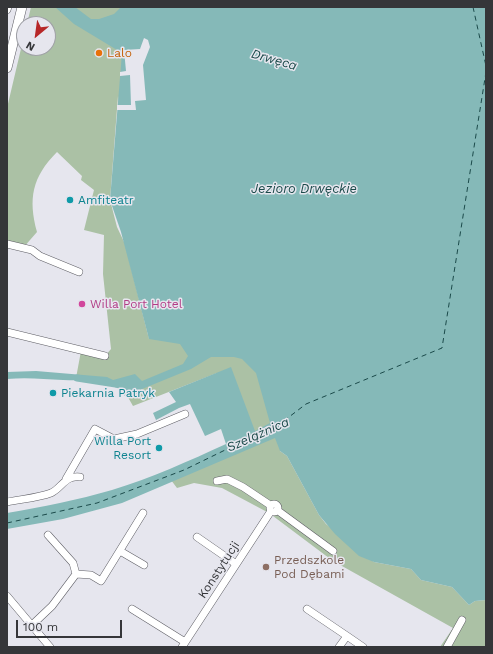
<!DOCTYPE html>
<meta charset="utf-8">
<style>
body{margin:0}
#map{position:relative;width:493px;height:654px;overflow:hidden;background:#e6e6ee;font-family:"Work Sans",sans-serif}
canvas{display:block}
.frame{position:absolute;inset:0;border:8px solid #353639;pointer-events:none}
.north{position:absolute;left:16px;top:16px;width:40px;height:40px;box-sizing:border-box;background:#e6e6ee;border:1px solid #9fa0a6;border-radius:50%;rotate:209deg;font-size:11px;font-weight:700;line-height:16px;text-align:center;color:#353639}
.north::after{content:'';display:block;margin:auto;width:14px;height:18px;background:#b72728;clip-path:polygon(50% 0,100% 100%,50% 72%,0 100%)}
.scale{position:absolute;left:16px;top:620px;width:106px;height:18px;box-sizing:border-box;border:2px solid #353639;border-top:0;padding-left:5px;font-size:12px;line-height:14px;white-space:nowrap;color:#353639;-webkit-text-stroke:3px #e6e6ee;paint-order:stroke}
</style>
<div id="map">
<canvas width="493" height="654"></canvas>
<div class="frame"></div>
<div class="north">N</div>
<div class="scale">100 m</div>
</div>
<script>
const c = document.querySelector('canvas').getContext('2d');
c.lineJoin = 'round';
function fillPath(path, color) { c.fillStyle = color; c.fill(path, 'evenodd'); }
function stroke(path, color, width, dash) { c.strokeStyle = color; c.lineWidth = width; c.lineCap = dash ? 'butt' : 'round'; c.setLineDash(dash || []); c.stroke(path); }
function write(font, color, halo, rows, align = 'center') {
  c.font = font + ' "Work Sans",sans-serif'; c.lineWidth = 3; c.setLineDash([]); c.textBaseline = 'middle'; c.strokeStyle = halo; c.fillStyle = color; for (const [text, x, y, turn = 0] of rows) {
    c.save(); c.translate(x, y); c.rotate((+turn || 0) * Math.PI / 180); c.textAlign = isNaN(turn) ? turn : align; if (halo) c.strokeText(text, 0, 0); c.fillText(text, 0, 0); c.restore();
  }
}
const green = new Path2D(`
 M31,7h455l-206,444 7,5 32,59 7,9 48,38 37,7 10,11 31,7 17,18 6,-4 11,-1v47h-46l13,-19 -120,-67 -64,-48 -47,-25 -28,-5 -17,5 -9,-12 88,-41 -39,-62 -84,33 -12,-21 -45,-7 5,-27 24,5 6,-7 -8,-75 1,-39 -20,-5 10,-40 -13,-10 1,-4 -25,-24c-25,25 -29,47 -20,80l-14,16 -16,-4v-136l17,-72v12h24v-24h-21zM118,96l31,243 -24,-95 -8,-17 -7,-27z`);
const water = new Path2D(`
 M55,7h20l16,12h8l15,-5 7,-7h365v593l-11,1 -6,4 -17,-18 -31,-7 -10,-11 -37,-7 -15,-6 -24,-22 -16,-19 -32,-59 -7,-5 -5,-13 -153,65 -59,16 -56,10v-16c35,-6 71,-13 105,-23 39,-12 77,-29 114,-46l-5,-15 -16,7 -15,-32 -11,4 -23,12 -3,-7 23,-11 -7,-10 62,-25 24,64 15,-8 -14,-50 -14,-14 -8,-2h-23l-20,12 -66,27 -5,-7 -8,-3v-4c-18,-2 -32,-1 -49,-2 -19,-1 -37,-3 -56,-1v-7l29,-1 71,6 6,3 22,-6 7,7 41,-17 5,-8 -8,-12 -31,-5 -28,-107 -11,-32 12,-147 -48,-29z`);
const pier = new Path2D(`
 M144,38l4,2 2,7 -7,18 3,35 -11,1 1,9h-19v-5h14l-1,-30 -10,1v-4l6,-1 -2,-21 16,-1z`);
const canal = new Path2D(`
 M77,378l45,7`);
const ferry = new Path2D(`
 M473,7l13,59
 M7,523l90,-20 87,-33 72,-35 16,-5 34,-26 136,-56 44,-276`);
const minor = new Path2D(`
 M7,10l1,-3
 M7,244l25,6 8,6 39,16
 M7,332l98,24
 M66,479l29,-50 19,10 23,-5 48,-20
 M217,481l10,-2 16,8 27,18
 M7,502c14,-3 31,-4 44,-9 11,-5 14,-18 29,-16
 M270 508a4 4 0 1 1 8 0a4 4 0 1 1-8 0Z
 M277,510l56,41
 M197,537l39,27
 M120,551l24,14
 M76,574l15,1 10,6 42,-68
 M7,596l43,51
 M132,609l53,33
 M307,609l40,27
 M32,625l20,-19 24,-32 -3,-11 -25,-28
 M182,647l89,-136
 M339,647l8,-11 16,11
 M447,647l15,-27`);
const major = new Path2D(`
 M7,68l15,-61`);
const markers = [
 [99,53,4,"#e8710a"],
 [70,200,4,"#0f9aa8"],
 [82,304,4,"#d1479c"],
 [53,393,4,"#0f9aa8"],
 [159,448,4,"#0f9aa8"],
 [266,567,4,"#8d6e63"]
];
const foodNames = [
 ["Lalo",107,53]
];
const cultureNames = [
 ["Amfiteatr",78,200],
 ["Piekarnia Patryk",61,393],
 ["Willa Port",151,441,"right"],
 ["Resort",151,455,"right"]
];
const hotelNames = [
 ["Willa Port Hotel",90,304]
];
const educationNames = [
 ["Przedszkole",274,560],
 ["Pod Dębami",274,574]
];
const streetNames = [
 ["Konstytucji",219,570,-57]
];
const waterNames = [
 ["Drwęca",274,60,16],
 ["Jezioro Drwęckie",304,189],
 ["Szelążnica",258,435,-24]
];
fillPath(green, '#abc1a5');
fillPath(water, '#85b9b8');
fillPath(pier, '#e6e6ee');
stroke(canal, '#85b9b8', 7);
stroke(ferry, '#1b4a4a', 1, [5, 4]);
stroke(minor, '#5e5e65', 8);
stroke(major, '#5e5e65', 10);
stroke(minor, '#fff', 7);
stroke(major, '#fff', 9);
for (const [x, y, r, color] of markers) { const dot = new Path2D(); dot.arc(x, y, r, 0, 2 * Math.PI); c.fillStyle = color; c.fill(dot); stroke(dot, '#e6e6ee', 1.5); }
write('12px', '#c56008', '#e6e6ee', foodNames, 'left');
write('12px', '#0d838f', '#e6e6ee', cultureNames, 'left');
write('12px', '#b23c85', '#e6e6ee', hotelNames, 'left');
write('12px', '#785e54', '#e6e6ee', educationNames, 'left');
write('12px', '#353639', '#e6e6ee', streetNames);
write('italic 13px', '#1b4a4a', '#e6e6ee', waterNames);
</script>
